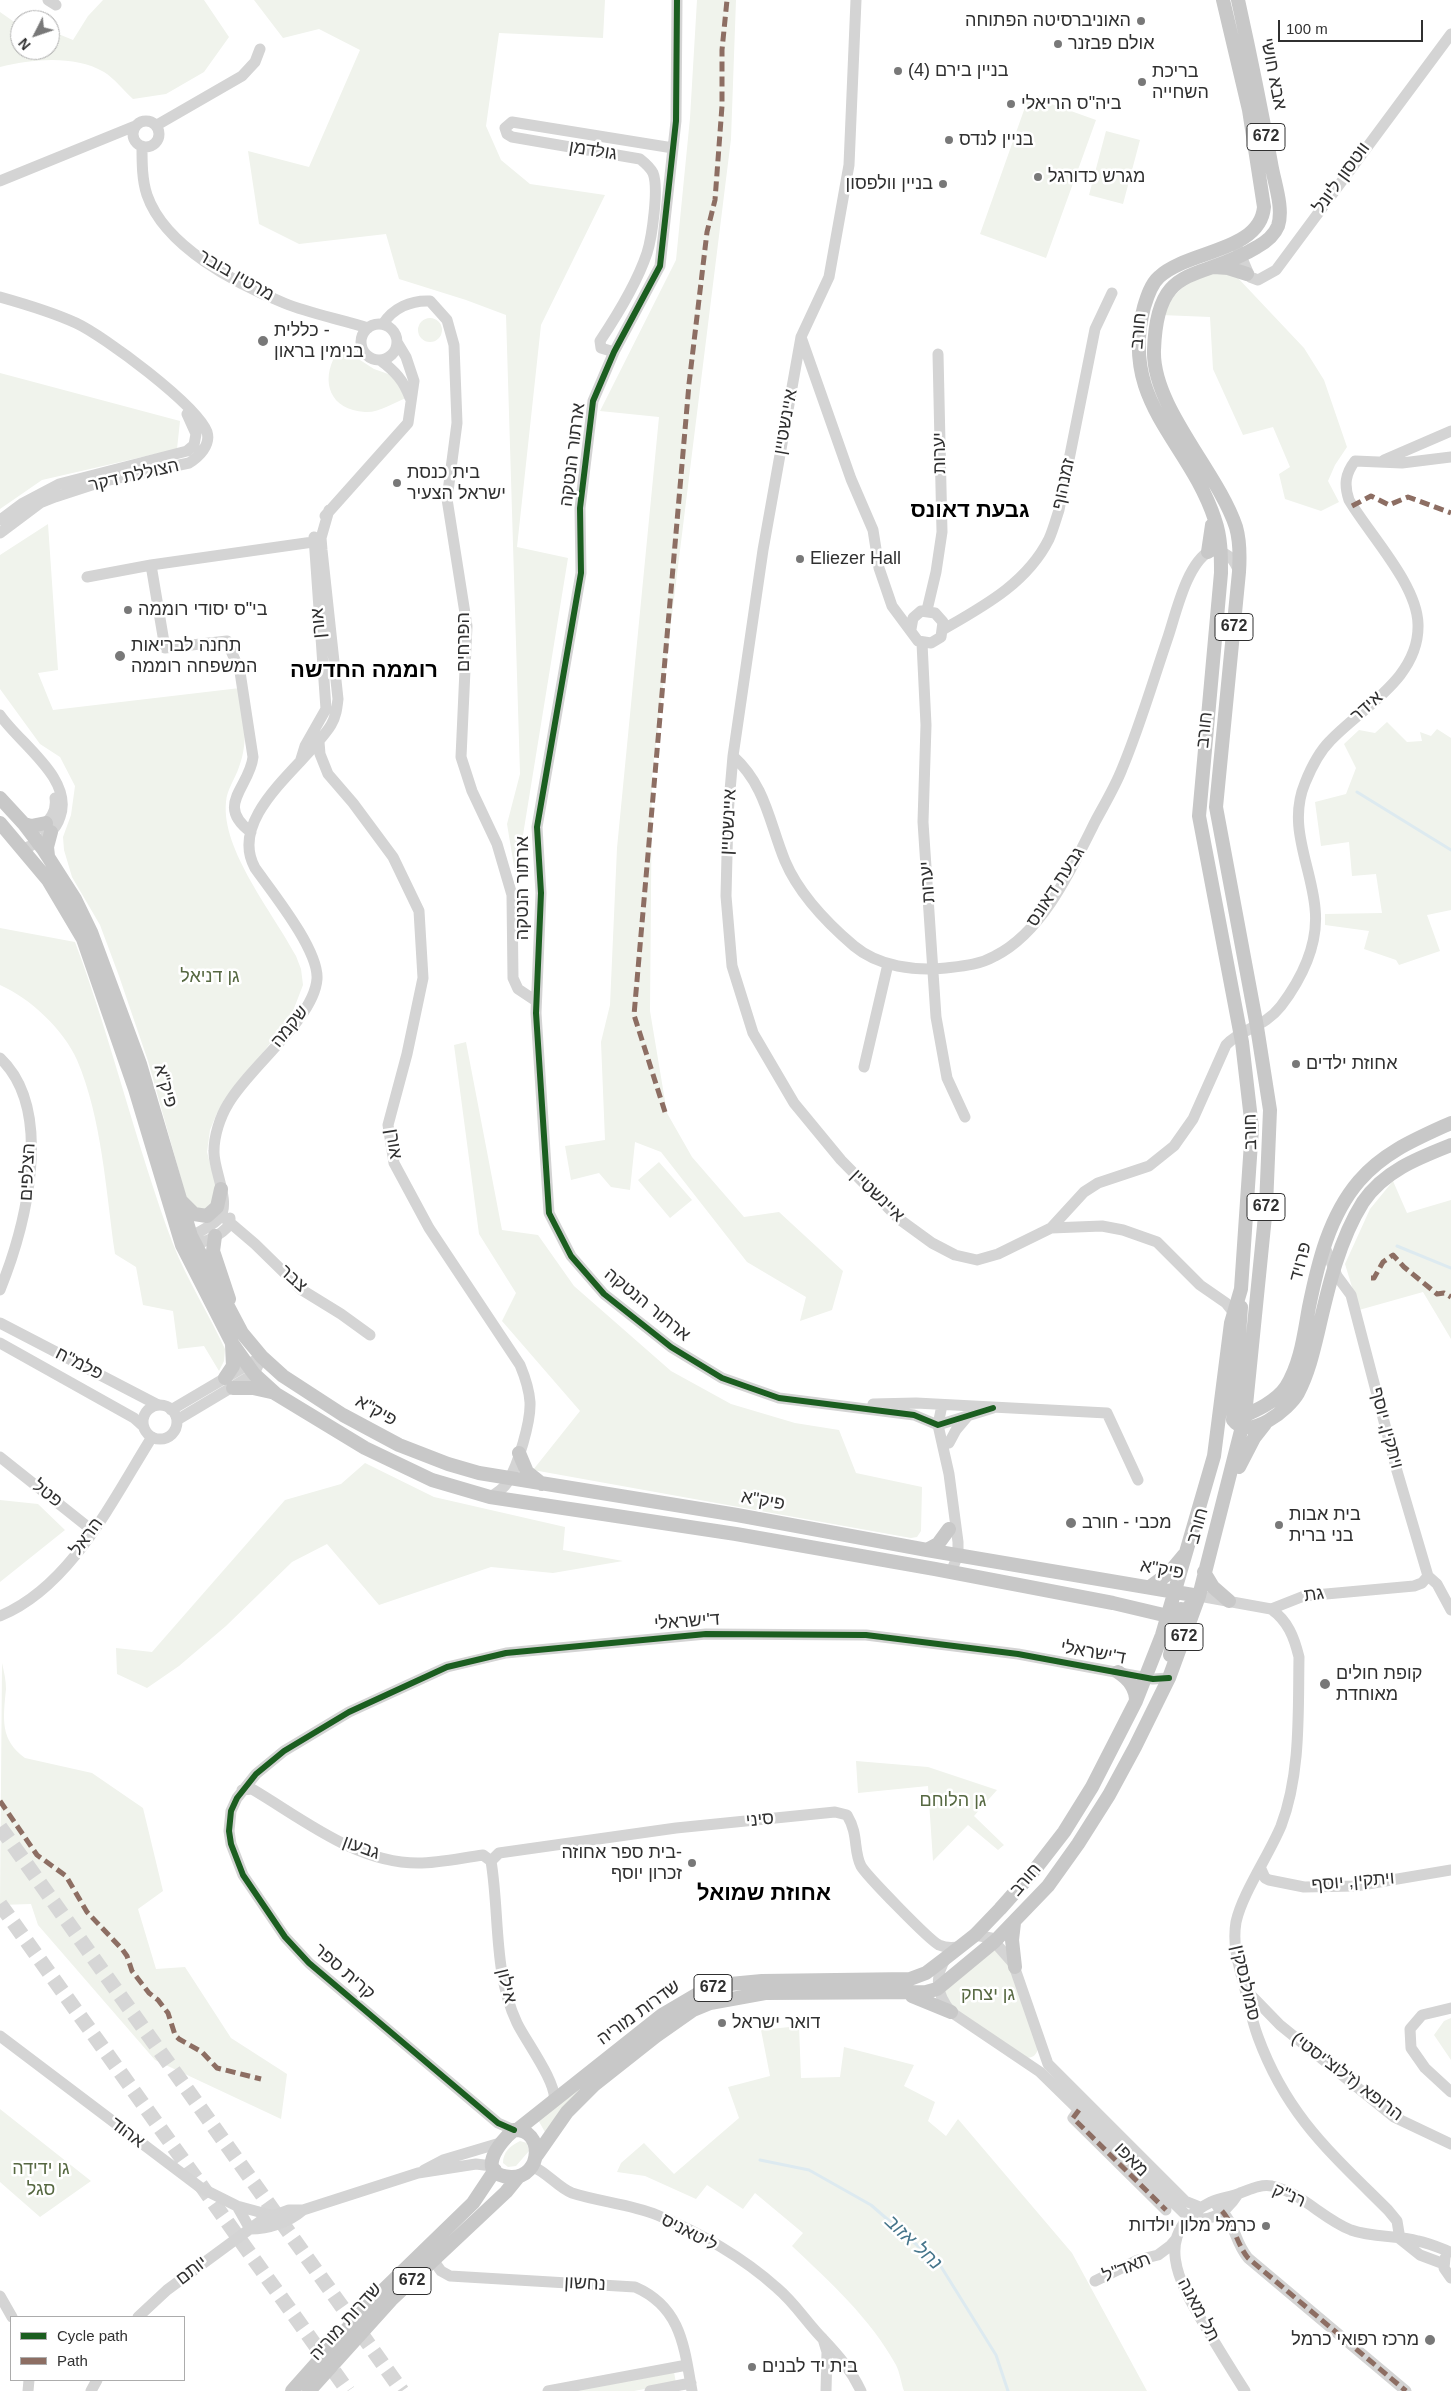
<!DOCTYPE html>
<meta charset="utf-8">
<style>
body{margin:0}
#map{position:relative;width:1451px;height:2391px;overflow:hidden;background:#fff;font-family:Helvetica,sans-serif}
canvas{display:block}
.legend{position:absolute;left:10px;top:2316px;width:175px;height:65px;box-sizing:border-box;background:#fff;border:1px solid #acacac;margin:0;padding:6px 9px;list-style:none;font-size:15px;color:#303030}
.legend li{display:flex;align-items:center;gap:10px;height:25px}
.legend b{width:25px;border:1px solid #acacac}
.north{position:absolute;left:10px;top:10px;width:50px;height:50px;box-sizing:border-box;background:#fff;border:1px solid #acacac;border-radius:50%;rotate:229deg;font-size:14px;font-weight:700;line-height:20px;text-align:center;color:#303030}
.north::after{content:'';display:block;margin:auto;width:18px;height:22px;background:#787878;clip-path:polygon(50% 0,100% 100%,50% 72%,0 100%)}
.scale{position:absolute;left:1278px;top:20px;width:145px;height:22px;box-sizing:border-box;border:2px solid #303030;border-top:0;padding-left:6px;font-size:15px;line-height:18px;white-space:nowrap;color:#303030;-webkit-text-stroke:4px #fff;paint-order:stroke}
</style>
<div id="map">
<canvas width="1451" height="2391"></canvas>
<ul class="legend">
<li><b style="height:6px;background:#1b5e20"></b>Cycle path</li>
<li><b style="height:6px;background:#8d6e63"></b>Path</li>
</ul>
<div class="north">N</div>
<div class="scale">100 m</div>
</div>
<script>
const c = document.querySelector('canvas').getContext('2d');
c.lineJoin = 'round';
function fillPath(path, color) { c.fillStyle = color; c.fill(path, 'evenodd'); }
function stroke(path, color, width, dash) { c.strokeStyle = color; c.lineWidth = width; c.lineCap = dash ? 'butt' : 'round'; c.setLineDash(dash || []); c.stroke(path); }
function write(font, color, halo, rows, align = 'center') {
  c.font = font + ' Helvetica,Heebo,sans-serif'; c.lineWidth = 5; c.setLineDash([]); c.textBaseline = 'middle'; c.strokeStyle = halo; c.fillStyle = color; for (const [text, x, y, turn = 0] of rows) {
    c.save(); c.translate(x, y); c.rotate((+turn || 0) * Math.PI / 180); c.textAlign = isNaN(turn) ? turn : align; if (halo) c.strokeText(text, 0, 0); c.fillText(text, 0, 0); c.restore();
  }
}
const green = new Path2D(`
 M103,0h101l25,37 -25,35 -38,22 -33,5c-9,-8 -19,-21 -29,-27 -30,-17 -71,-13 -104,-5v-55l20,14v24h30v-16l6,-1 17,7 15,-24z
 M254,0h351l-2,38 -104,-5 -13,93 15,34 29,24 75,11 -64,130 -24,222 51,11 -52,320 -9,-54 13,-50 -14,-459 -40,-15 -67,-21 -13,-45 -87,10 -40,-20 -11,-73 61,16 51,-117 -41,-21 -36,9z
 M697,0h39l-5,139 -79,637 -2,235 17,102 25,44 52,60 35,-5 64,59 -11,39 -32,11 6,-24 -59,-35 -86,-110 -26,-10 -5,48 -19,-3 -12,-14 -28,7 -6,-34 40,-6 -4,-98 9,-37 7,-157 42,-431 -59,-6 76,-151 14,-142z
 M1029,96l67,24 -50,138 -66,-24z
 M1106,131l34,9 -17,64 -34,-9z
 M1220,271l17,6 67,71 20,32 23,67 -12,18 -7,16 11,21 -18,9 -36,-12 -6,-25 11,-7 -17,-40 -30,8 -30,-66 -3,-52 -49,-2c14,-23 31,-42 59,-44z
 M418 330a12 12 0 1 1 24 0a12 12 0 1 1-24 0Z
 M354,350l6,10 14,9 17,6 7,7 8,16c-13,5 -27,15 -41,14 -35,-2 -45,-30 -29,-58z
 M0,373l180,48 -3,28 -135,31 -42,29z
 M48,524l10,146 -20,3 15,37 187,-22c4,26 9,53 -1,79 -4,12 -12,22 -13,35 -5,48 48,112 70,154l5,13 2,16 -10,26 -12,18 -64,84 -7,17 -3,22 10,38 -2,10 -14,12 -14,-12 -39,-139 -29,-85 -19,-51 -28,-48 -8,-27 -1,-13 8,-22 4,-29 -15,-29 -20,-13 -40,-55v-134z
 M1387,722l20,20 15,-1 -2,-9 11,4 6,-7 14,9v172l-24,5 13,36 -41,14 -3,-5 -32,-11 5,-18 -44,-6v-11l57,-1 -6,-39 -24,2 -3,-34 -28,4 -6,-44 31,-8 10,-26 -12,-24 15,-14 16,3z
 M0,928l75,14c37,99 61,203 98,302 14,36 36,70 52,105l-1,12 -5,10 -15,-25 -26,3 -5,-38 -30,-6 -7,-38 -21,-13c-9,-62 -13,-136 -38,-194 -13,-30 -47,-62 -77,-75z
 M466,1042l36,188 36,5 36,51 97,85 60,33 64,19 44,7 17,43 66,14 -1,44 -4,6 -6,1 -378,-68 47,-59 -78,-90 14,-28 -37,-59 -25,-189z
 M659,1162l33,38 -22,18 -32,-38z
 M1393,1181l14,32 44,-13v139l-28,-47 -64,18 -14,-46 25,-55z
 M365,1463l69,34 131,30 -2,23 60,11 -70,12 -62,-6 -112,38 -52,-61 -35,18 -66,64 -47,40 -32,22 -30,-14 -1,-26 36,4 133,-152 56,-16z
 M0,1500l38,4 27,26 -65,52z
 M2,1663c2,9 4,17 4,26 -3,30 -6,51 19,69l67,15 51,35 20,83 -25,18 18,60 29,-2 46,71 56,36 -6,45 -126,-59 -117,-135 -7,-21 -31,1z
 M856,1761l72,6 69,23 -23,26 30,29 -6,5 -30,-25 -35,36 -5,-75 -70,7z
 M996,1948l11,13 31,88c-2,7 -6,9 -13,9l-74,-51 -9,-18z
 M1451,2018v42l-17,-25 10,-14z
 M799,2026l2,52 39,-1 4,-30 70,18 -10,21 31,16 -7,19 18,15 12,-17 114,134 75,138h-243c-3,-8 -4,-18 -8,-26 -25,-46 -66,-83 -104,-119l11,-13 -48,-40 -12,16 -36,-24 -11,14 -51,-23 -28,-4 4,-9 23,-20 30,31 65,-56 -11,-31 42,-11 -9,-46z
 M577,2087l5,5 -36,42 -9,-16z
 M0,2109l91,72 -51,36 -40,-35z
 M520,2141l7,2 2,8 -13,15 -8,1 -5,-4c0,-11 7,-17 17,-22z
 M674,2372l2,11 -42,8h-64z`);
const stream = new Path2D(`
 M1357,792l94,58
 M1397,1246l54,22
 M760,2160l49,10 62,35 69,60 56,90 12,36`);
const highwayTunnel = new Path2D(`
 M0,1827l402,564
 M0,1904l348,487`);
const minor = new Path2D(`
 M48,0l8,5
 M677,0l-1,121 -16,145 -46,86 -21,49 -13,107 1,65 -44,254 4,66 -5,120 13,200 22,43 33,38 67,53 51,31 57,20 135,17 24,10 55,-17
 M856,0l-7,165 -20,112 -28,60 -38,213 -30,206 -5,58 -2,82 6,70 21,67 41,70 47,57 58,59 33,24 23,12 22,5 21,-6 53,-26 51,-2 21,4 34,12 43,43 26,18 8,10
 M133 134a13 13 0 1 1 26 0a13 13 0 1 1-26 0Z
 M157,125l85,-49 13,-14 5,-13
 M142,146c0,17 0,34 5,49 18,52 90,89 137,108 27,11 56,16 84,25
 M0,181l135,-55
 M1238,249l12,28 8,3 18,-10 175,-236
 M0,297c25,7 52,15 76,26 28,13 121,82 131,109 4,13 -8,25 -18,31l-85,18 -49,16 -15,6 -40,30
 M361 342a18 18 0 1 1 36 0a18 18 0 1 1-36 0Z
 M383,324c10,-16 28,-24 47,-23l17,19 7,25 3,78 -10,76 20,127 -6,131 11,34 25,53 15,51 1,83 5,11 18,12
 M801,337l50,142 22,51 6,38 13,38 26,35 13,2 10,-6 2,-15 -8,-9 -14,-2 -8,7 -2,11
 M614,352l-13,-4 -1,-7c16,-24 38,-61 47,-88 5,-16 12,-65 6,-80 -3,-6 -8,-10 -13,-14l-128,-22 -5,-3 -2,-6 7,-6 161,26
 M380,360c15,11 24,21 30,38
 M1384,460l67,-29
 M325,516l83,-93 6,-42 -8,-24 -9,-15
 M0,520l23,-17 36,-19 128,-33 7,-6 2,-11 -9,-20
 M87,577l64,-12
 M927,610l9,-38 6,-40 -4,-178
 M944,629c40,-23 83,-46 105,-90 4,-9 7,-20 10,-29l36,-181 17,-36
 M922,643l4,82 -3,97 13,195 11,61 18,39
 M0,715c20,29 74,64 60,102 -5,17 -21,26 -37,32
 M319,742l1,12 8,20 25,29 40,54 26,54 4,67 -16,76 -19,71 6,38 35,65 91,137c5,12 9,23 10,37 1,19 -12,64 -23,81 -4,6 -10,10 -17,14
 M733,756c33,30 36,66 52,105 14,33 42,62 69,85 25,21 61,25 92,22 18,-2 33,-3 49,-12 48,-24 77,-88 100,-134 9,-17 20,-35 27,-53 18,-43 31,-88 46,-132 8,-24 19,-74 42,-86 16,-1 24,7 29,21
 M301,759l4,-13 21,-37 -12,-172
 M40,828c10,-8 17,-16 15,-30
 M251,832c-37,-27 -1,-45 2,-75l-13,-85 -13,-31 -62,7 -14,-83 162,-23 9,8
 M0,1058c56,53 25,170 0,232
 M864,1067l24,-103
 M221,1215l34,29 47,46 39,24 29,21
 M1051,1228l33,-36 14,-9 51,-17 25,-20 19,-27 33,-74c17,-18 38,-17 55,-39 21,-28 38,-62 34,-98 -4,-43 -28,-82 -10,-125 6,-15 14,-31 25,-42 32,-34 90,-63 88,-117 -1,-40 -49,-90 -69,-124 -5,-15 -4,-26 6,-39l47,2 49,-6
 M186,1241c10,-10 26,-13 34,-24 11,-15 -7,-48 -6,-66 0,-15 6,-34 14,-47 21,-37 86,-85 89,-125 2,-29 -45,-87 -62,-111 -29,-52 53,-105 76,-143 5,-8 6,-17 7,-26l-16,-149 -1,-12 8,-28
 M188,1245c15,-1 33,-9 42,-21v-6
 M1324,1245l13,31 14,19 46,176 31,105 9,8 14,26
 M0,1323l158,82
 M0,1343l134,75 10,9
 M873,1404l43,-1 191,10 31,67
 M942,1405l-4,20 11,49 9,68v13l-7,17
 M143 1422a17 17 0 1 1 34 0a17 17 0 1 1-34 0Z
 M171,1410l83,-49
 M177,1420l77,-46 8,-17
 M949,1443l7,-13 11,-13
 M0,1457l93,74
 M1199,1596l72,13 33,-13 110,-10 8,-3 6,-7
 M1271,1609c17,12 23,28 28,48 -1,55 2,117 -18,169 -12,29 -39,68 -45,96 -4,24 3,44 9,67 4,16 7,32 13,48 29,79 73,116 130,173l9,11 3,18
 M0,1616c71,-29 113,-117 152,-179
 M242,1790l10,-1c51,30 104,74 166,74 21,0 43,-5 65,-8l8,6
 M491,1861l8,-8 177,-25 159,-16 12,3c12,20 6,35 14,51 5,9 68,74 78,79 7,3 15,3 22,1
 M491,1861c9,55 2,111 26,162 8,17 41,61 37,78
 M1261,1869l4,9 4,2 35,7 52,-1 95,-16
 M975,1935l16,3 22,25 35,101 137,137 15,6
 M946,1958c-12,19 -10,36 5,54l89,60 144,141c21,15 42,0 54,-19
 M1246,1990l34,35 114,92 57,27
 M1451,2008l-29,7 -12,14 1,19 14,20 26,24
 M0,2036l201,152 36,18 13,23
 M1079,2110l-6,8 93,92
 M514,2130l-16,-7 -189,-160 -24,-26 -42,-62 -12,-31 -2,-13 2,-20 6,-13 19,-24 28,-23 65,-39 98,-45 59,-14 200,-19 160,1 152,19 135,25 16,-1
 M531,2167c12,1 27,21 41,26 28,9 58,11 85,22 42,17 87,43 120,73 18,15 30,35 46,51 16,17 28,31 38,52
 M424,2170l19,-10 57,-17
 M237,2206l37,10
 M1217,2206c20,18 16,34 31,52l158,133
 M250,2229c19,0 39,-7 53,-19
 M1400,2239l20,16 24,9
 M1445,2258l-1,10 7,10
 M433,2260l8,11 9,5 185,11c46,20 49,59 57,104
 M1095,2281l43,-21 20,-5 12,-9 6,-7
 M0,2296l12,21
 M138,2317l29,-27 95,-70 27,-10h14l115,-37 58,-9 16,2
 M823,2339l4,13 -1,39
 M28,2391l1,-11
 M91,2391l6,-11
 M548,2391l139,-26
 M650,2391l41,-8
 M1245,2391c-14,-22 -27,-43 -40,-65 -26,-43 -55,-94 6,-124 9,-4 19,-5 29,-9 11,-4 20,-9 32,-7 30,7 51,33 79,44 22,8 46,5 67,11 11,2 22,7 32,11`);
const major = new Path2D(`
 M1214,267l14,1 19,6
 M1208,552l4,-27
 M0,798l24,26 19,25 32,50 16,33 49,132 51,172 51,97 20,24 21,19 60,39 56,30 49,19 31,9 258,42 190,35 272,46
 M0,823l48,57 35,59 52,150 47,156 50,98 22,31 22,20 89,54 67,32 58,17 246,37 199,35 178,34 55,13 13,-2 15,-14
 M24,824l7,2 15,-3
 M48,856l-1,-9 4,-15
 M181,1201l13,13 13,2 10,-9 4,-18
 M215,1236l-2,15 16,48
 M1241,1307l-8,113c16,22 56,-11 65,-27 10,-19 15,-40 20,-61 10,-44 21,-92 45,-130 21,-31 55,-44 88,-57
 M225,1378l8,-12 -1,-22
 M233,1388h20l18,4
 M1239,1418c16,-7 37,-16 47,-31 15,-24 18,-53 23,-80 9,-44 20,-91 50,-126 25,-29 57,-42 92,-58
 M519,1453l8,19 15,12
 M1239,1467l15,-29 11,-14
 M927,1550l11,-6 11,-15
 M1204,1572l9,15 16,14
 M1150,1587l19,-14 15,-18
 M1170,1655l11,-46
 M1118,1672c11,7 18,16 18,29
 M1014,1923l-2,17 3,27
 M912,1996l39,16
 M514,2130c30,-2 29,48 -3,47 -37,-2 -12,-35 3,-47z
 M517,2130l145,-115 39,-23 29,-8 32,-3 148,-2 16,-6 21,-16 28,-22 25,-26 33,-37 31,-40 28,-45 44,-86 26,-66 52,-179 17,-133 10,-34 11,-161 -10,-86 -43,-226 22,-243c0,-18 0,-36 -6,-53 -26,-80 -96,-117 -71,-213 3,-10 7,-23 15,-30 29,-27 101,-25 105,-70l-15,-97 -26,-110
 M537,2155l30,-43 27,-27 62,-49 37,-26 17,-7 55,-10 161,-1 11,-3 58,-48 53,-55 30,-42 31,-49 26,-48 34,-69 30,-82 46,-181 21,-209 4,-96 -13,-83 -41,-220 23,-235c1,-15 1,-31 -3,-45 -18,-55 -84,-120 -82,-177 3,-90 44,-67 103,-103 9,-5 17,-11 21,-21 6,-18 -4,-44 -7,-63 -10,-55 -21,-109 -33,-163
 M292,2391l80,-90 101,-98 22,-33
 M309,2391l82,-91 115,-108 13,-16`);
const quiet = new Path2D(`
 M1352,506l19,-10 18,9 19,-8 43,16
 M665,1112l-31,-97 55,-631 18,-152 8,-32 7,-94v-56l5,-50
 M1371,1278h3l9,-16 10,-7 11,12 33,27 7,-1 7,4
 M0,1801l37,54 29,21 21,36 35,37 5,7 5,15 17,22 9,7 10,13 7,22 4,4 23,13 15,16 44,11
 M1079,2110l-6,8 93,92
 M1222,2211c13,15 14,32 26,47l158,133`);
const cycleway = new Path2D(`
 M677,0l-1,121 -16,145 -46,86 -21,49 -13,107 1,65 -44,254 4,66 -5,120 13,200 22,43 33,38 67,53 51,31 57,20 135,17 24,10 55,-17
 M514,2130l-16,-7 -189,-160 -24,-26 -42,-62 -12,-31 -2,-13 2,-20 6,-13 19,-24 28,-23 65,-39 98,-45 59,-14 200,-19 160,1 152,19 135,25 16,-1`);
const markers = [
 [1141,21,5,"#787878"],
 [1058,44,5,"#787878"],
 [898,71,5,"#787878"],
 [1142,82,5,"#787878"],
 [1011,104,5,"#787878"],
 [949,140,5,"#787878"],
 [1038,177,5,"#787878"],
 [943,184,5,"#787878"],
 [263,341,6,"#787878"],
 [397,483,5,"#787878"],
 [800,559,5,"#787878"],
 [128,610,5,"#787878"],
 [120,656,6,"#787878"],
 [1296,1064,5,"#787878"],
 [1071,1523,6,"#787878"],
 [1279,1525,5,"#787878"],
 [1325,1684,6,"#787878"],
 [692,1863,5,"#787878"],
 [722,2023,5,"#787878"],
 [1266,2226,5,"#787878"],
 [1430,2340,6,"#787878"],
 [752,2367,5,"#787878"]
];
const shields = [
 [1266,137,38],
 [1234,627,38],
 [1266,1207,38],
 [1184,1637,38],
 [713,1988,38],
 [412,2281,38]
];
const shieldNames = [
 ["672",1266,137],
 ["672",1234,627],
 ["672",1266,1207],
 ["672",1184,1637],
 ["672",713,1988],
 ["672",412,2281]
];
const poiNames = [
 ["האוניברסיטה הפתוחה",1131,21,"right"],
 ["אולם פבזנר",1068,44],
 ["בניין בירם (4)",908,71],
 ["בריכת",1152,72],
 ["השחייה",1152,93],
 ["ביה\"ס הריאלי",1021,104],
 ["בניין לנדס",959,140],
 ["מגרש כדורגל",1048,177],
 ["בניין וולפסון",933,184,"right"],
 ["כללית -",274,331],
 ["בנימין בראון",274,352],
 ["בית כנסת",407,473],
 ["ישראל הצעיר",407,494],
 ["Eliezer Hall",810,559],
 ["בי\"ס יסודי רוממה",138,610],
 ["תחנה לבריאות",131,646],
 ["המשפחה רוממה",131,667],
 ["אחוזת ילדים",1306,1064],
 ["בית אבות",1289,1515],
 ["בני ברית",1289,1536],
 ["מכבי - חורב",1082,1523],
 ["קופת חולים",1336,1674],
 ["מאוחדת",1336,1695],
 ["בית ספר אחוזה-",682,1853,"right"],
 ["זכרון יוסף",682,1874,"right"],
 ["דואר ישראל",732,2023],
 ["כרמל מלון יולדות",1256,2226,"right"],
 ["מרכז רפואי כרמל",1419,2340,"right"],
 ["בית יד לבנים",762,2367]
];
const streetNames = [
 ["אבא חושי",1273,74,79],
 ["גולדמן",593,151,9],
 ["ווטסון ליונל",1342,178,-54],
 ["מרטין בובר",236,276,30],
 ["חורב",1139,331,-85],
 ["איינשטיין",786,422,-80],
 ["יערות",940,453,-91],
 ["ארתור הנטקה",573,455,-83],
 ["הצוללת דקר",134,476,-13],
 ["זמנהוף",1064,484,-78],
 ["אורן",319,623,-95],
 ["הפרחים",464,642,-90],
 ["אידר",1367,707,-42],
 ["חורב",1205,730,-84],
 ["איינשטיין",729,822,-87],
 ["יערות",928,882,-94],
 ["גבעת דאונס",1056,887,-57],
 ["ארתור הנטקה",523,888,-90],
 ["שקמה",290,1027,-51],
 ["פיק\"א",165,1086,74],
 ["חורב",1251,1132,-91],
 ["אורן",393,1144,81],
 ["הצלפים",28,1172,-87],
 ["איינשטיין",877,1196,44],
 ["פרויד",1301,1262,-75],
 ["צבר",293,1279,42],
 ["ארתור הנטקה",647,1305,39],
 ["פלמ\"ח",79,1364,27],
 ["פיק\"א",376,1411,29],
 ["ויתקין, יוסף",1386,1428,75],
 ["פטל",47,1494,38],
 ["פיק\"א",763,1501,10],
 ["חורב",1198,1526,-74],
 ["הראל",87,1537,-54],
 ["פיק\"א",1162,1570,10],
 ["גת",1314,1595,-8],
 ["ד'ישראלי",687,1622,-4],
 ["ד'ישראלי",1093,1653,10],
 ["סיני",760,1820,-6],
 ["גבעון",361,1848,20],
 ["חורב",1026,1880,-49],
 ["ויתקין, יוסף",1353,1882,-5],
 ["קרית ספר",344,1972,41],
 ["סמולנסקין",1245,1983,77],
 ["אילון",506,1986,76],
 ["שדרות מוריה",639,2013,-36],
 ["הרופא (ז'לוצ'יסטי)",1347,2077,37],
 ["אהוד",127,2133,37],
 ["מאפו",1131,2160,45],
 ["רנ\"ק",1289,2196,24],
 ["ליטאניס",689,2233,28],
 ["תאד\"ל",1127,2268,-22],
 ["יותם",192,2271,-38],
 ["נחשון",585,2284,3],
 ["תל מאנה",1198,2310,62],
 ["שדרות מוריה",346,2322,-48]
];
const parkNames = [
 ["גן דניאל",210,977],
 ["גן הלוחם",953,1801],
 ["גן יצחק",988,1995],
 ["גן ידידה",41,2169],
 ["סגל",41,2190]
];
const waterNames = [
 ["נחל אזוב",913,2243,43]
];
const districtNames = [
 ["גבעת דאונס",970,511],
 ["רוממה החדשה",364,671],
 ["אחוזת שמואל",764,1894]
];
fillPath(green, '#f0f3ec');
stroke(stream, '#ddeaf0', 3);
stroke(highwayTunnel, '#d6d6d6', 15, [15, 8]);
stroke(minor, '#d4d4d4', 11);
stroke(major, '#c8c8c8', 14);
stroke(quiet, '#8d6e63', 5, [10, 5]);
stroke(cycleway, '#1b5e20', 6);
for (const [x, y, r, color] of markers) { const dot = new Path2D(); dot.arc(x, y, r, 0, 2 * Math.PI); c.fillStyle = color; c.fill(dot); stroke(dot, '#fff', 2); }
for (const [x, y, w] of shields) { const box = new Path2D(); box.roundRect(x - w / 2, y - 13.5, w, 27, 4); c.fillStyle = '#fff'; c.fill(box); stroke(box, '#303030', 1); }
write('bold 16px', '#303030', null, shieldNames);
write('18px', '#303030', '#fff', poiNames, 'left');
write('18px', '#303030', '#fff', streetNames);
write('18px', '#566841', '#fff', parkNames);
write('italic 19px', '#45758b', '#fff', waterNames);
write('bold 22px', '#000', '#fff', districtNames);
</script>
